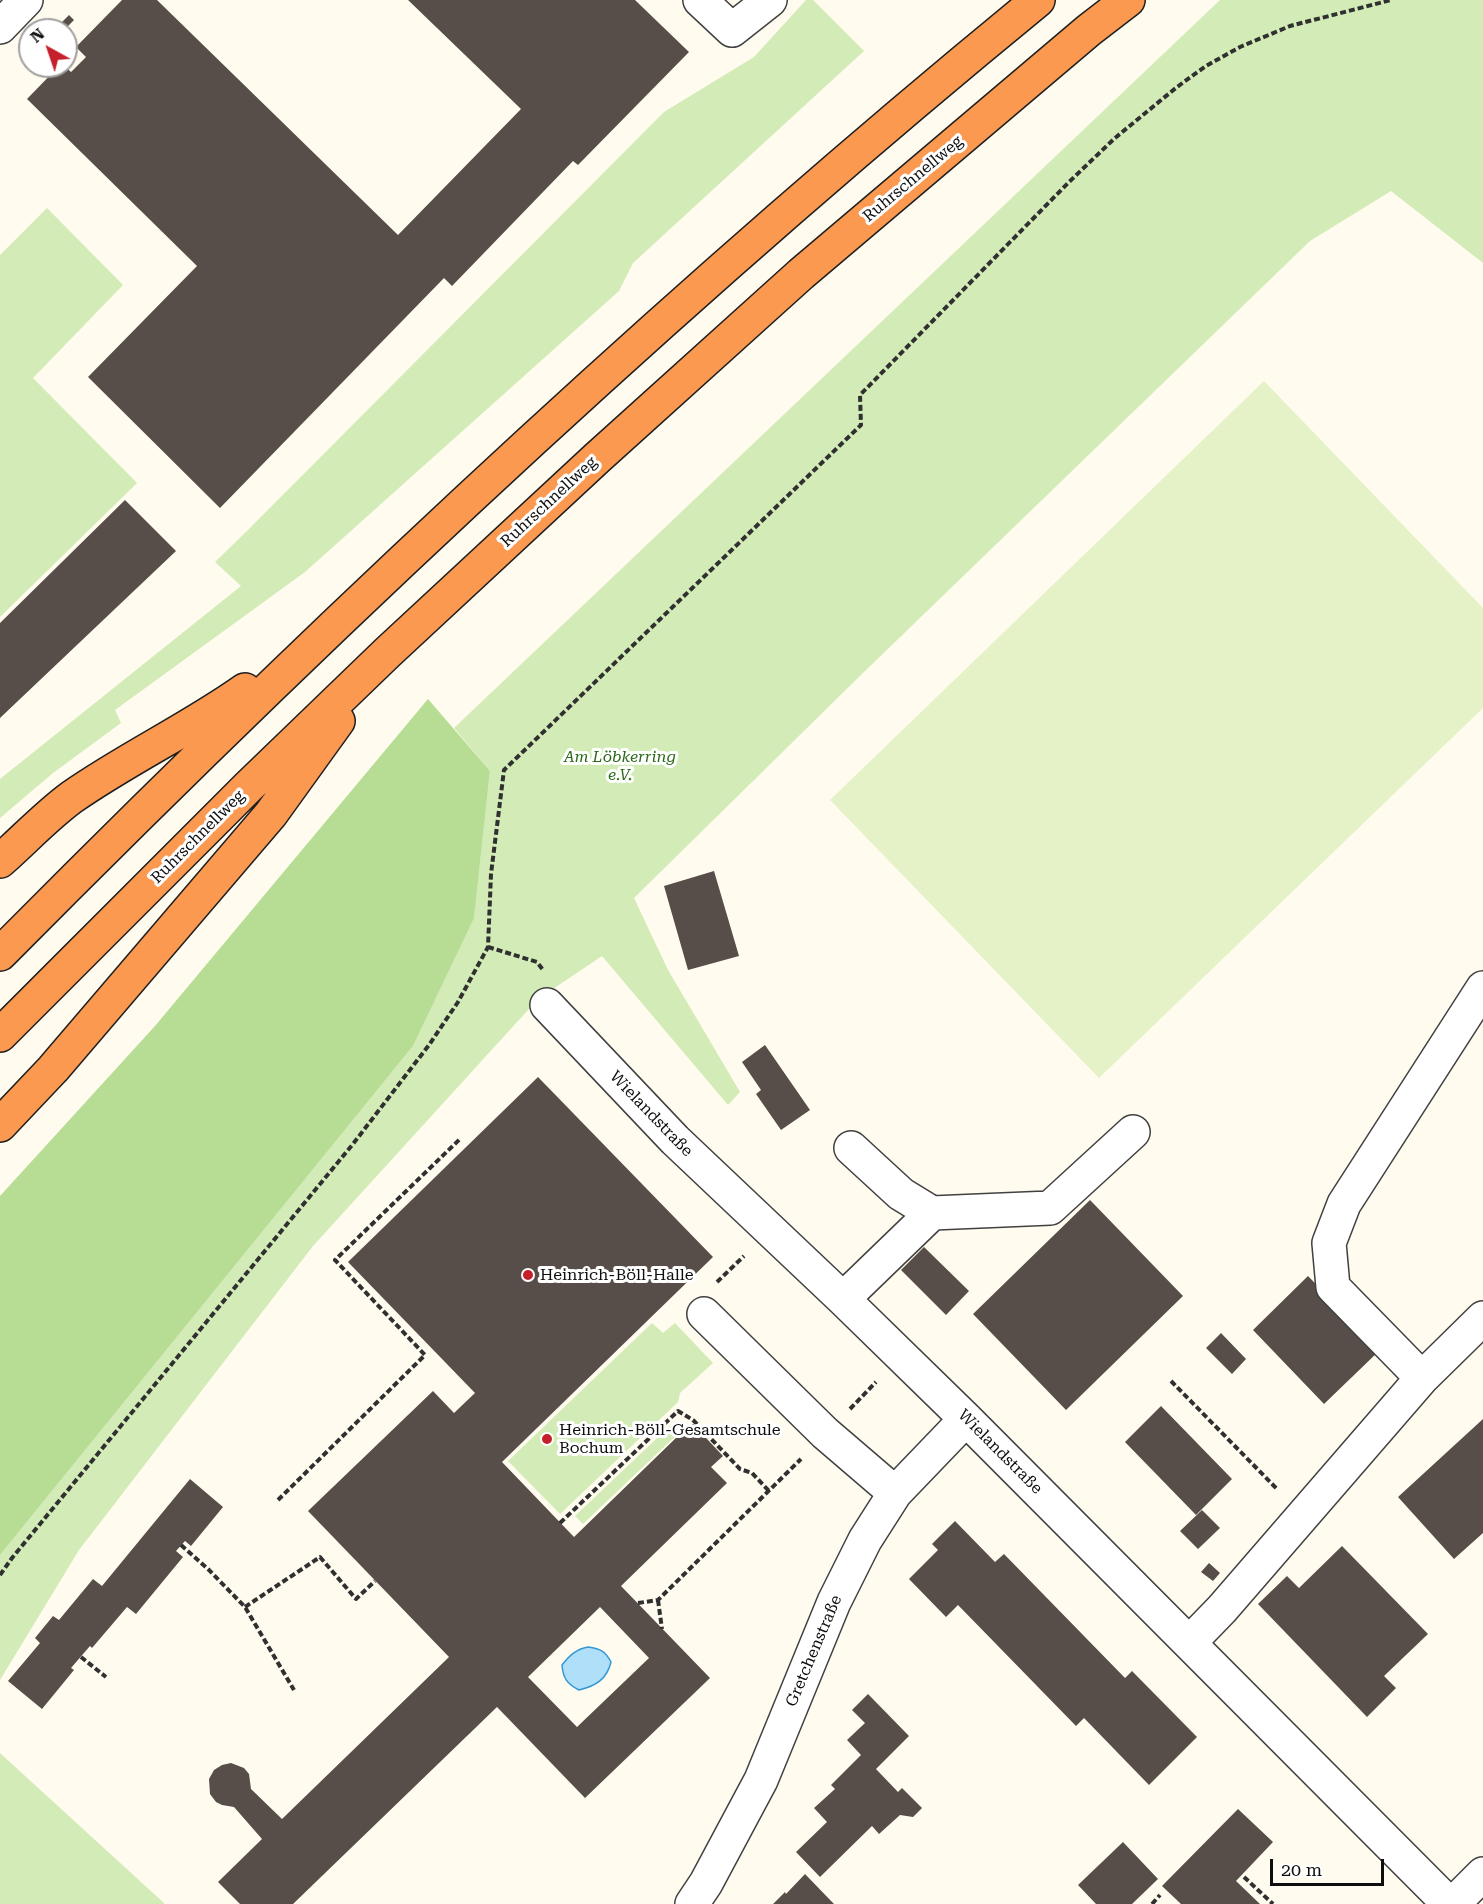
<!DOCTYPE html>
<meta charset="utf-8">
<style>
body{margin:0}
#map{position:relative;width:1483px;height:1904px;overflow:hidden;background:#fffbee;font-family:"Roboto Serif",serif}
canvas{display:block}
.north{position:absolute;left:18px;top:18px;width:60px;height:60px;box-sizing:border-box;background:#fff;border:2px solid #9f9f9f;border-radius:50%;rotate:320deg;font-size:16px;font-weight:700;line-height:24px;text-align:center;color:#0e0e0e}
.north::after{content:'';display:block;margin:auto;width:21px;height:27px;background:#c51f2b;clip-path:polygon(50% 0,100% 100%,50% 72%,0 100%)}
.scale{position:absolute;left:1270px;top:1859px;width:114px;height:27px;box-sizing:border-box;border:3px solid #0e0e0e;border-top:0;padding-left:8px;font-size:18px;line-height:21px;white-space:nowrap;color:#0e0e0e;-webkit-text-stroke:4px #fff;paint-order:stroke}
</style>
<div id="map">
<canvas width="1483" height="1904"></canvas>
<div class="north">N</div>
<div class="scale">20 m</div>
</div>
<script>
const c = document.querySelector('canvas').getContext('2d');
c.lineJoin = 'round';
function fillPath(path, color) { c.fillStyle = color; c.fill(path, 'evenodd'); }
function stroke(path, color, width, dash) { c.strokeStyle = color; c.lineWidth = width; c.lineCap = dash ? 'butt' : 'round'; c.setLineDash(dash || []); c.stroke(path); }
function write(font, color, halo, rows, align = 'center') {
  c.font = font + ' "Roboto Serif",serif'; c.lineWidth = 6; c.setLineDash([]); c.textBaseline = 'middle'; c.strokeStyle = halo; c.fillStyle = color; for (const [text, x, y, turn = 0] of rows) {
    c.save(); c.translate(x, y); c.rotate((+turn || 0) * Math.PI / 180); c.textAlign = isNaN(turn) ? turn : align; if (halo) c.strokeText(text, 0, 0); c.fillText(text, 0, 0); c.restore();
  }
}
const green = new Path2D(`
 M806,0h7l51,51 -231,212 -14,28 -314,281 -190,138 6,13 -68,50 -53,45v-39l241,-193 -26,-24 30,-29 419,-421 90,-55z
 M1220,0h263v263l-92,-72 -81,50 -445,430 -231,227 34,72 72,122 -12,13 -126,-149 -64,43 -225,247 -234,304 -79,130v-125l413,-509 61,-129 16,-146 -36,-43z
 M47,208l76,77 -90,93 104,105 -137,134v-362z
 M652,1323l11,10 12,-10 38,40 -33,30 -2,9 -118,112 -52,-53z
 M675,1421l8,8 -100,95 -8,-8z
 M0,1753l165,151h-165z`);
const forest = new Path2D(`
 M428,699l62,72 -16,147 -61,128 -413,509v-359l155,-170z`);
const pitch = new Path2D(`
 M1264,381l219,227v100l-384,370 -269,-278z`);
const water = new Path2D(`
 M588,1647c13,2 17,4 23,15 -4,17 -15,24 -32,28 -12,-6 -16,-12 -17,-25 7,-9 14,-16 26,-18z`);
const building = new Path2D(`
 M122,0h35l241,235 123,-126 -113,-109h227l54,52 -111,113 -5,-4 -121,125 -8,-8 -224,230 -132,-131 109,-111 -170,-167 32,-33h6l6,6 15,-15 -10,-10z
 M69,15l5,5 -10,10h-10z
 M125,500l51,51 -176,167v-95z
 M714,871l25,85 -51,14 -24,-84z
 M765,1045l45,65 -29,20 -25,-36 5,-4 -19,-28z
 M538,1077l175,180 -211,205 72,75 106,-103 1,1 12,-11 30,32 -12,11 16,16 -106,103 89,92 -125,120 -88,-91 -204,197h-53l-22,-22 44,-43 -28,-32 -12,-2 -6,-3 -6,-8 -1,-15 5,-9 8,-5 9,-2 13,5 5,6 2,15 31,30 167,-162 -141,-146 125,-120 21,22 21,-20 -127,-131zM600,1607l49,51 -72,69 -49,-50z
 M1090,1200l93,96 -117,114 -93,-96z
 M924,1247l45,44 -23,24 -45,-45z
 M1308,1276l72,74 -56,54 -71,-74z
 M1221,1333l25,26 -14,15 -26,-26z
 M1161,1406l71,73 -36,36 -71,-73z
 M1483,1419v114l-29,26 -56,-62z
 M190,1479l33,28 -32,39 -6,-5 -9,10 7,6 -47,57 -9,-7 -35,41 -2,-2 -19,22 3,2 -32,39 -34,-28 32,-38 -5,-5 18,-22 6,4 34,-41 9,7z
 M1202,1510l18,18 -22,21 -18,-18z
 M955,1521l40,41 9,-8 121,124 7,-7 65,66 -48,48 -65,-67 -8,8 -118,-121 -12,12 -37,-38 29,-29 -6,-6z
 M1342,1546l86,88 -44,42 12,12 -29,29 -109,-113 29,-28 12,12z
 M1209,1563l11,10 -7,8 -12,-9z
 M868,1694l41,42 -33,33 22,23 4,-4 20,20 -9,9 -13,-2 -21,19 -7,-8 -52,51 -24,-25 31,-30 -13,-14 21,-19 -4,-4 30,-30 -14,-15 18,-17 -13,-13z
 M1238,1809l35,33 -37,39 24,23h-79l-19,-18z
 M1123,1842l35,37 -26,25h-36l-18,-19z
 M805,1874l29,30h-61l12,-12 1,2z`);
const path = new Path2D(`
 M488,947l49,15 6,8
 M717,1282l27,-26
 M1171,1381l107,109
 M850,1409l26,-27
 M278,1500l147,-145 -90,-95 126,-122
 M560,1523l118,-112 15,9 47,49 12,4 17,18
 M181,1545l27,24 37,38 49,83
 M0,1575l12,-17 341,-414 76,-99 29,-43 30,-55 3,-73 13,-104 357,-345 -1,-30 209,-213 46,-44 62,-51 29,-21 34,-19 50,-21 101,-26
 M658,1600l4,29
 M638,1603l20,-3 143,-141
 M245,1607l75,-50 36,42 19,-18
 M81,1657l25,20
 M1244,1877l29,27
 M1152,1904l8,-9`);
const minor = new Path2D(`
 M700,0l32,30 38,-30
 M0,27l26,-27
 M547,1005l128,135 168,159 123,120 483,485
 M851,1148l50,46 31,19
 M843,1299l89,-86 118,-5 83,-76
 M704,1314l121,119 70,60
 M1422,1378l-89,-91 -4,-44 15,-39 139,-216
 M1190,1642l32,-33 200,-231 61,-60
 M692,1904l14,-21 55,-103 73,-178 31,-62 30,-47 71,-74
 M1453,1904l30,-30`);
const highway = new Path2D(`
 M0,861c24,-21 46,-45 72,-64 56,-39 118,-68 173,-107
 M0,954c331,-334 674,-656 1038,-954
 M0,1035l248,-248 140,-135 209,-194 204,-184 288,-244 39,-30
 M0,1125l53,-56 218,-255 67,-93`);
const markers = [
 [528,1275,6,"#c51f2b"],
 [547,1439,6,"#c51f2b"]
];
const streetNames = [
 ["Ruhrschnellweg",913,179,-40],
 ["Ruhrschnellweg",549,502,-43],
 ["Ruhrschnellweg",198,837,-45],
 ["Wielandstraße",651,1114,46],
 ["Wielandstraße",1000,1452,45],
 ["Gretchenstraße",814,1651,-67]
];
const parkNames = [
 ["Am Löbkerring",620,757],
 ["e.V.",620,775]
];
const poiNames = [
 ["Heinrich-Böll-Halle",540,1275],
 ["Heinrich-Böll-Gesamtschule",559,1430],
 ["Bochum",559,1448]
];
fillPath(green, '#d3ebb6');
fillPath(forest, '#b7dd94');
fillPath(pitch, '#e5f2c8');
fillPath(water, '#b0e0f9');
stroke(water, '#3398d4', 1.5);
fillPath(building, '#574e49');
stroke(minor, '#414141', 36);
stroke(highway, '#1f1f1f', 36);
stroke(path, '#303030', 4, [6, 3]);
stroke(minor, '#fff', 33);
stroke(highway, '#fb9950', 33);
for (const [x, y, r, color] of markers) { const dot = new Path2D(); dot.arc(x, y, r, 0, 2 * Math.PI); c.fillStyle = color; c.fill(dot); stroke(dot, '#fff', 2); }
write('16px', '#0e0e0e', '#fff', streetNames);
write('italic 16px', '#2d691a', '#fff', parkNames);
write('16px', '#0e0e0e', '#fff', poiNames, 'left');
</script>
